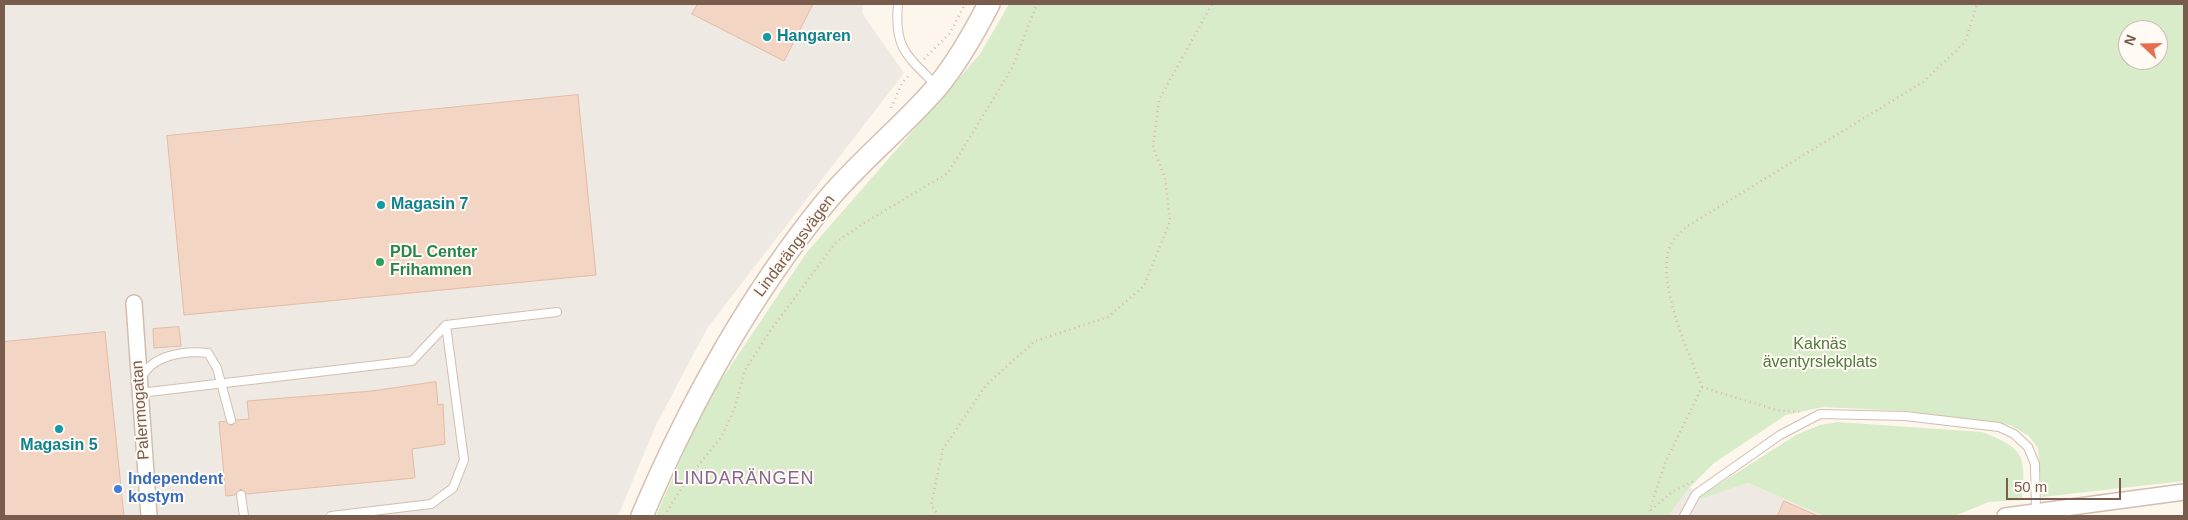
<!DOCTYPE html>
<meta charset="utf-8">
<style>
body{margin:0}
#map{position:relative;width:2188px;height:520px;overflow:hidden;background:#fdf6ec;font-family:Helvetica,sans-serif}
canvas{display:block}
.frame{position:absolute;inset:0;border:5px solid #7a5c4d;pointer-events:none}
.north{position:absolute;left:2118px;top:20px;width:50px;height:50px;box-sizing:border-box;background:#fffaf3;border:1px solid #cabbb1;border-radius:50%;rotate:291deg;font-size:14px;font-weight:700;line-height:20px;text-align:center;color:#7a5c4d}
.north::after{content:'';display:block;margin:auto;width:18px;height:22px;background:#e76f51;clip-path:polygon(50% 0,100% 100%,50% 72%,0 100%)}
.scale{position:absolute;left:2006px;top:478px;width:115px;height:22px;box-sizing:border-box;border:2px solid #7a5c4d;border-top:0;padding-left:6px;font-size:15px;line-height:18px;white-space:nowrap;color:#7a5c4d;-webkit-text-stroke:4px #fffaf3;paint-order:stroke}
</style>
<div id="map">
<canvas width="2188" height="520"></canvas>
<div class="frame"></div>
<div class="north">N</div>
<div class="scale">50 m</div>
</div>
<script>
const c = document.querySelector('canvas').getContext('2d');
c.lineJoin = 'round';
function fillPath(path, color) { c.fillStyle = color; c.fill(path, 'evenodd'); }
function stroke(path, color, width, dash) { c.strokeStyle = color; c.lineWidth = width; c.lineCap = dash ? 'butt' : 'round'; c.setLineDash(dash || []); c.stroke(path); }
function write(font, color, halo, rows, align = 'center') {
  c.font = font + ' Helvetica,sans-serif'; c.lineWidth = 4; c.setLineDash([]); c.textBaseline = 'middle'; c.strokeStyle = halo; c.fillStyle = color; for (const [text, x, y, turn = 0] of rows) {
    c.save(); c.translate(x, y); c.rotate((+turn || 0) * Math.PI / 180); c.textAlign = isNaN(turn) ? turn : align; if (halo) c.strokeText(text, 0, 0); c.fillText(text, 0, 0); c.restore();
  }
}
const industrial = new Path2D(`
 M4,4h859l-1,9 42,60 -196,254 -52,98 -38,91h-614z
 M1748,483l76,33h-156l22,-29 11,12z`);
const green = new Path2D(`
 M1009,4h1175v477l-142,16 -4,-49 -9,-12 -19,-11 -105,-14 -82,-4 -37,8 -72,48 -24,24 -22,29h-1012l49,-112 102,-152 173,-198zM2128,30h30v30h-30z
 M1837,422l145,10c43,17 44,23 40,68l-33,2 -35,14h-130l-76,-33 -47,16 -2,-2 97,-62 24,-10z`);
const building = new Path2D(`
 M698,4h115l-29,57 -92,-47z
 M578,95l18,180 -412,40 -17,-179z
 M179,327l2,19 -27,2 -1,-19z
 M105,332l19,184h-120v-174z
 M436,382l2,23 5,-1 2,40 -33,5 3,29 -169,16 -5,-5 -6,6 -9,1 -7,-74 7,-1 6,5 4,-6 13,-1 -2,-18 125,-10z
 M1784,501l34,15h-40z`);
const path = new Path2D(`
 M924,59l26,-26 15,-29
 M891,108l11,-25 8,-9
 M1702,387l74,23 23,2
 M1651,510l21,-18 24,-12
 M664,516l24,-38 34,-42 13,-29 10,-37 25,-39 66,-89 28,-19 84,-50 64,-105 25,-64
 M939,516l-8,-11 12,-56 43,-64 49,-44 73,-24 36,-31 26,-65 -5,-43 -12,-31 6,-47 53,-96
 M1648,516l17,-53 37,-76c-13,-34 -48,-108 -31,-143 3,-6 10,-12 15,-17l237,-145 42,-40 12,-38`);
const lane = new Path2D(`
 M898,4c-4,44 8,51 38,81
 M141,379c10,-24 44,-29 67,-26l9,15 14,52
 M140,393l272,-32 34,-36 111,-13
 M241,495l3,21
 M331,516l100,-12 22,-16 11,-28 -18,-135
 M1684,516l12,-22 84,-59 40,-21 85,2 94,11 15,7 14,13 7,17 1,47`);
const street = new Path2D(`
 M134,303l15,213
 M2005,516l179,-24`);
const secondary = new Path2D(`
 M642,516c47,-111 106,-218 182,-312 34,-42 78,-76 113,-117 21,-25 37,-54 52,-83`);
const markers = [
 [767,37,5,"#0f9aa8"],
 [381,205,5,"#0f9aa8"],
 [380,262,5,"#2e9e5b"],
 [59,429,5,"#0f9aa8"],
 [118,489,5,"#3f7fe0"]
];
const cultureNames = [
 ["Hangaren",777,37],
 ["Magasin 7",391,205],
 ["Magasin 5",59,446,"center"]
];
const streetNames = [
 ["Lindarängsvägen",795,246,-53],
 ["Palermogatan",141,410,-94]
];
const leisureNames = [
 ["PDL Center",390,253],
 ["Frihamnen",390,271]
];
const parkNames = [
 ["Kaknäs",1820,345],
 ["äventyrslekplats",1820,363]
];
const shopNames = [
 ["Independent",128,480],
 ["kostym",128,498]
];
const neighbourhoodNames = [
 ["LINDARÄNGEN",744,479]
];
fillPath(industrial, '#efe9e4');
fillPath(green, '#d8ecc9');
fillPath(building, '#f3d5c3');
stroke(building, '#e6bba3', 1);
stroke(lane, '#d1beb0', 10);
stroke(street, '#d1beb0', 18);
stroke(secondary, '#d6c0b0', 24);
stroke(path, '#d9b8a5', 2.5, [1, 4]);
stroke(lane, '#fff', 8);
stroke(street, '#fff', 15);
stroke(secondary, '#fff', 21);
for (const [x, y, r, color] of markers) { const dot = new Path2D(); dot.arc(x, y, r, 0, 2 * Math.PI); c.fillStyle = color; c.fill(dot); stroke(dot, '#fffaf3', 2); }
write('bold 16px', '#0d838f', '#fffaf3', cultureNames, 'left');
write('16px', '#7a5c4d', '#fffaf3', streetNames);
write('bold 16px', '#27864d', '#fffaf3', leisureNames, 'left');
write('16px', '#537a41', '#fffaf3', parkNames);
write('bold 16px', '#366cbe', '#fffaf3', shopNames, 'left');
c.letterSpacing = '1px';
write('18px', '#846695', '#fffaf3', neighbourhoodNames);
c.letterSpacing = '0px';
</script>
